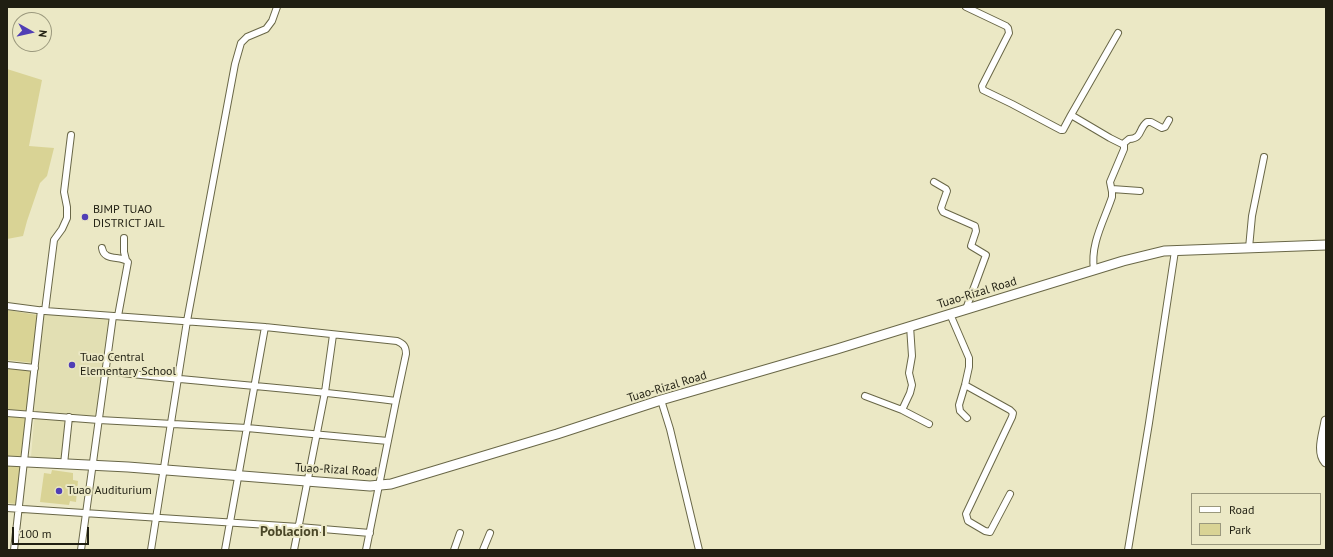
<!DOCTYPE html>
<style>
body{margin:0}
#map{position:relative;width:1333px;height:557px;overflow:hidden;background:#ebe8c5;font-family:"PT Sans",sans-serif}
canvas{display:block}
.frame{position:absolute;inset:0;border:8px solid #201f12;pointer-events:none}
.legend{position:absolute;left:1191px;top:493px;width:130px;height:52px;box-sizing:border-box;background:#ebe8c5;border:1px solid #9a987d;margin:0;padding:5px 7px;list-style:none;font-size:12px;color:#201f12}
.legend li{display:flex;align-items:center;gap:8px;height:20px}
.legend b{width:20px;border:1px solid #9a987d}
.north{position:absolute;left:12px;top:12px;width:40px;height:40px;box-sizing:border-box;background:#ebe8c5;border:1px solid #9a987d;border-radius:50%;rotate:98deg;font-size:11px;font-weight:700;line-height:16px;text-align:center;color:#201f12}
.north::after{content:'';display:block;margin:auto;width:14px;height:18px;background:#503eb5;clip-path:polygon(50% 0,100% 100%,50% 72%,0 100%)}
.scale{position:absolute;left:12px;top:527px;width:77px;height:18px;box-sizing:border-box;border:2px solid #201f12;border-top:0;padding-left:5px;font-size:12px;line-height:14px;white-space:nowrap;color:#201f12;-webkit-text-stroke:3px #ebe8c5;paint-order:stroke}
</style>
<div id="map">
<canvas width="1333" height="557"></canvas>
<div class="frame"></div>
<ul class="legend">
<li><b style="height:5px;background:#fff"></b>Road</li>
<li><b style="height:11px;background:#d9d395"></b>Park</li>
</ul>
<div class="north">N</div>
<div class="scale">100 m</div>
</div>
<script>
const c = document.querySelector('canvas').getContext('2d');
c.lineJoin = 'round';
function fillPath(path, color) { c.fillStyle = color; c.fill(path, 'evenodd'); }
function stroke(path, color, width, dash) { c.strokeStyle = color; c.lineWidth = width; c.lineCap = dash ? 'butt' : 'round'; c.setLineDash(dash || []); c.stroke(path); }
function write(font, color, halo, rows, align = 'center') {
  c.font = font + ' "PT Sans",sans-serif'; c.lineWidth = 4; c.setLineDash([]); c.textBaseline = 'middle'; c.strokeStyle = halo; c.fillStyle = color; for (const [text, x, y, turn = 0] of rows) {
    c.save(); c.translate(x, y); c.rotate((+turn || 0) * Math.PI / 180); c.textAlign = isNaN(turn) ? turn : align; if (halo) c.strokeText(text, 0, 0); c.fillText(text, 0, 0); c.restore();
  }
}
const built = new Path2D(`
 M44,313l68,5 -15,98 -63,-5z
 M36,418l30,2 -3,36 -4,3 -28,-2 3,-36z`);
const green = new Path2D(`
 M7,69l35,11 -13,66 25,2 -7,28 -7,7 -13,38 -4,15 -16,3z
 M7,310l31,5 -5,48 -26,-3z
 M7,367l25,3 -4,41 -21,-1z
 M7,415l20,1 -5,39 -4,2 -11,-1z
 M7,466h13l-4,38 -9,-1z
 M52,470l21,3v7l5,1 -2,21 -6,-1 -1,4 -29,-3 4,-29 7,1z`);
const street = new Path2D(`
 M966,7l40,19 2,2 1,5 -27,53 1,4 29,14 49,26h2l8,-15 39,23 14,7v4l-14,33 2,10v5c-8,24 -22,47 -18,73
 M1071,115l47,-82
 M1123,144l6,-5c14,-1 9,-10 18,-17h4l11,6 3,-1 4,-7
 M934,182l12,7 1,2 -6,17 2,4 32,14 1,5 -5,15 15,9 -20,54
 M1112,189l28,2
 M124,238v14l2,8
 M102,248c2,14 19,7 26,14l-10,54
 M1249,248l3,-32 12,-59
 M7,306l38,5 220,16 132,14c7,3 9,6 9,13l-10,47 -30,149
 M45,311l9,-71 8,-11 5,-11v-11l-3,-15 7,-57
 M950,314l19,44v9l-4,18 -6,20 1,6 7,7
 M7,365l28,3
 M106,371c97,12 193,17 290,30
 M965,385l45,25 3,3 -1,4 -46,97 2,7 17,10 5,1 20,-38
 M865,396l37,14 27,14
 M661,400l9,29 29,121
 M902,410l8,-17 2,-8 -3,-12 3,-17 -2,-30
 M7,413l92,7 148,8 141,13
 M64,464l5,-47
 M7,508l292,19 71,6
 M14,550l27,-240
 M81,550l32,-234
 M151,550l36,-229 48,-257 6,-21 6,-6 19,-8 6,-8 5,-14
 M225,550l40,-223
 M294,550l31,-158 8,-57
 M454,550l6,-17
 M483,550l7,-17
 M1128,550l21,-127 26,-172`);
const secondary = new Path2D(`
 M1326,421c-2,13 -9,31 0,41
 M7,461l121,6 242,19 21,-2 166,-50 104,-34 176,-51 286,-88 41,-10 162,-6`);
const markers = [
 [85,217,4,"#503eb5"],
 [72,365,4,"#503eb5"],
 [59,491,4,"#503eb5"]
];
const poiNames = [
 ["BJMP TUAO",93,210],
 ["DISTRICT JAIL",93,224],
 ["Tuao Central",80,358],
 ["Elementary School",80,372],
 ["Tuao Auditurium",67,491]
];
const streetNames = [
 ["Tuao-Rizal Road",977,293,-17],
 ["Tuao-Rizal Road",667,387,-17],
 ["Tuao-Rizal Road",336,470,3]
];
const quarterNames = [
 ["Poblacion I",293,532]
];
fillPath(built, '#e2dfb3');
fillPath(green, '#d9d395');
stroke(street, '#696747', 8);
stroke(secondary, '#696747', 11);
stroke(street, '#fff', 6);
stroke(secondary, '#fff', 9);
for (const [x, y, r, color] of markers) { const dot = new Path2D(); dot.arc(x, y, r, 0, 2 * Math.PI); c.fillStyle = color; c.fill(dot); stroke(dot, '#ebe8c5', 1.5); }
write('12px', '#201f12', '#ebe8c5', poiNames, 'left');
write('12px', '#201f12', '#ebe8c5', streetNames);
write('bold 14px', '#494627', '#ebe8c5', quarterNames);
</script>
